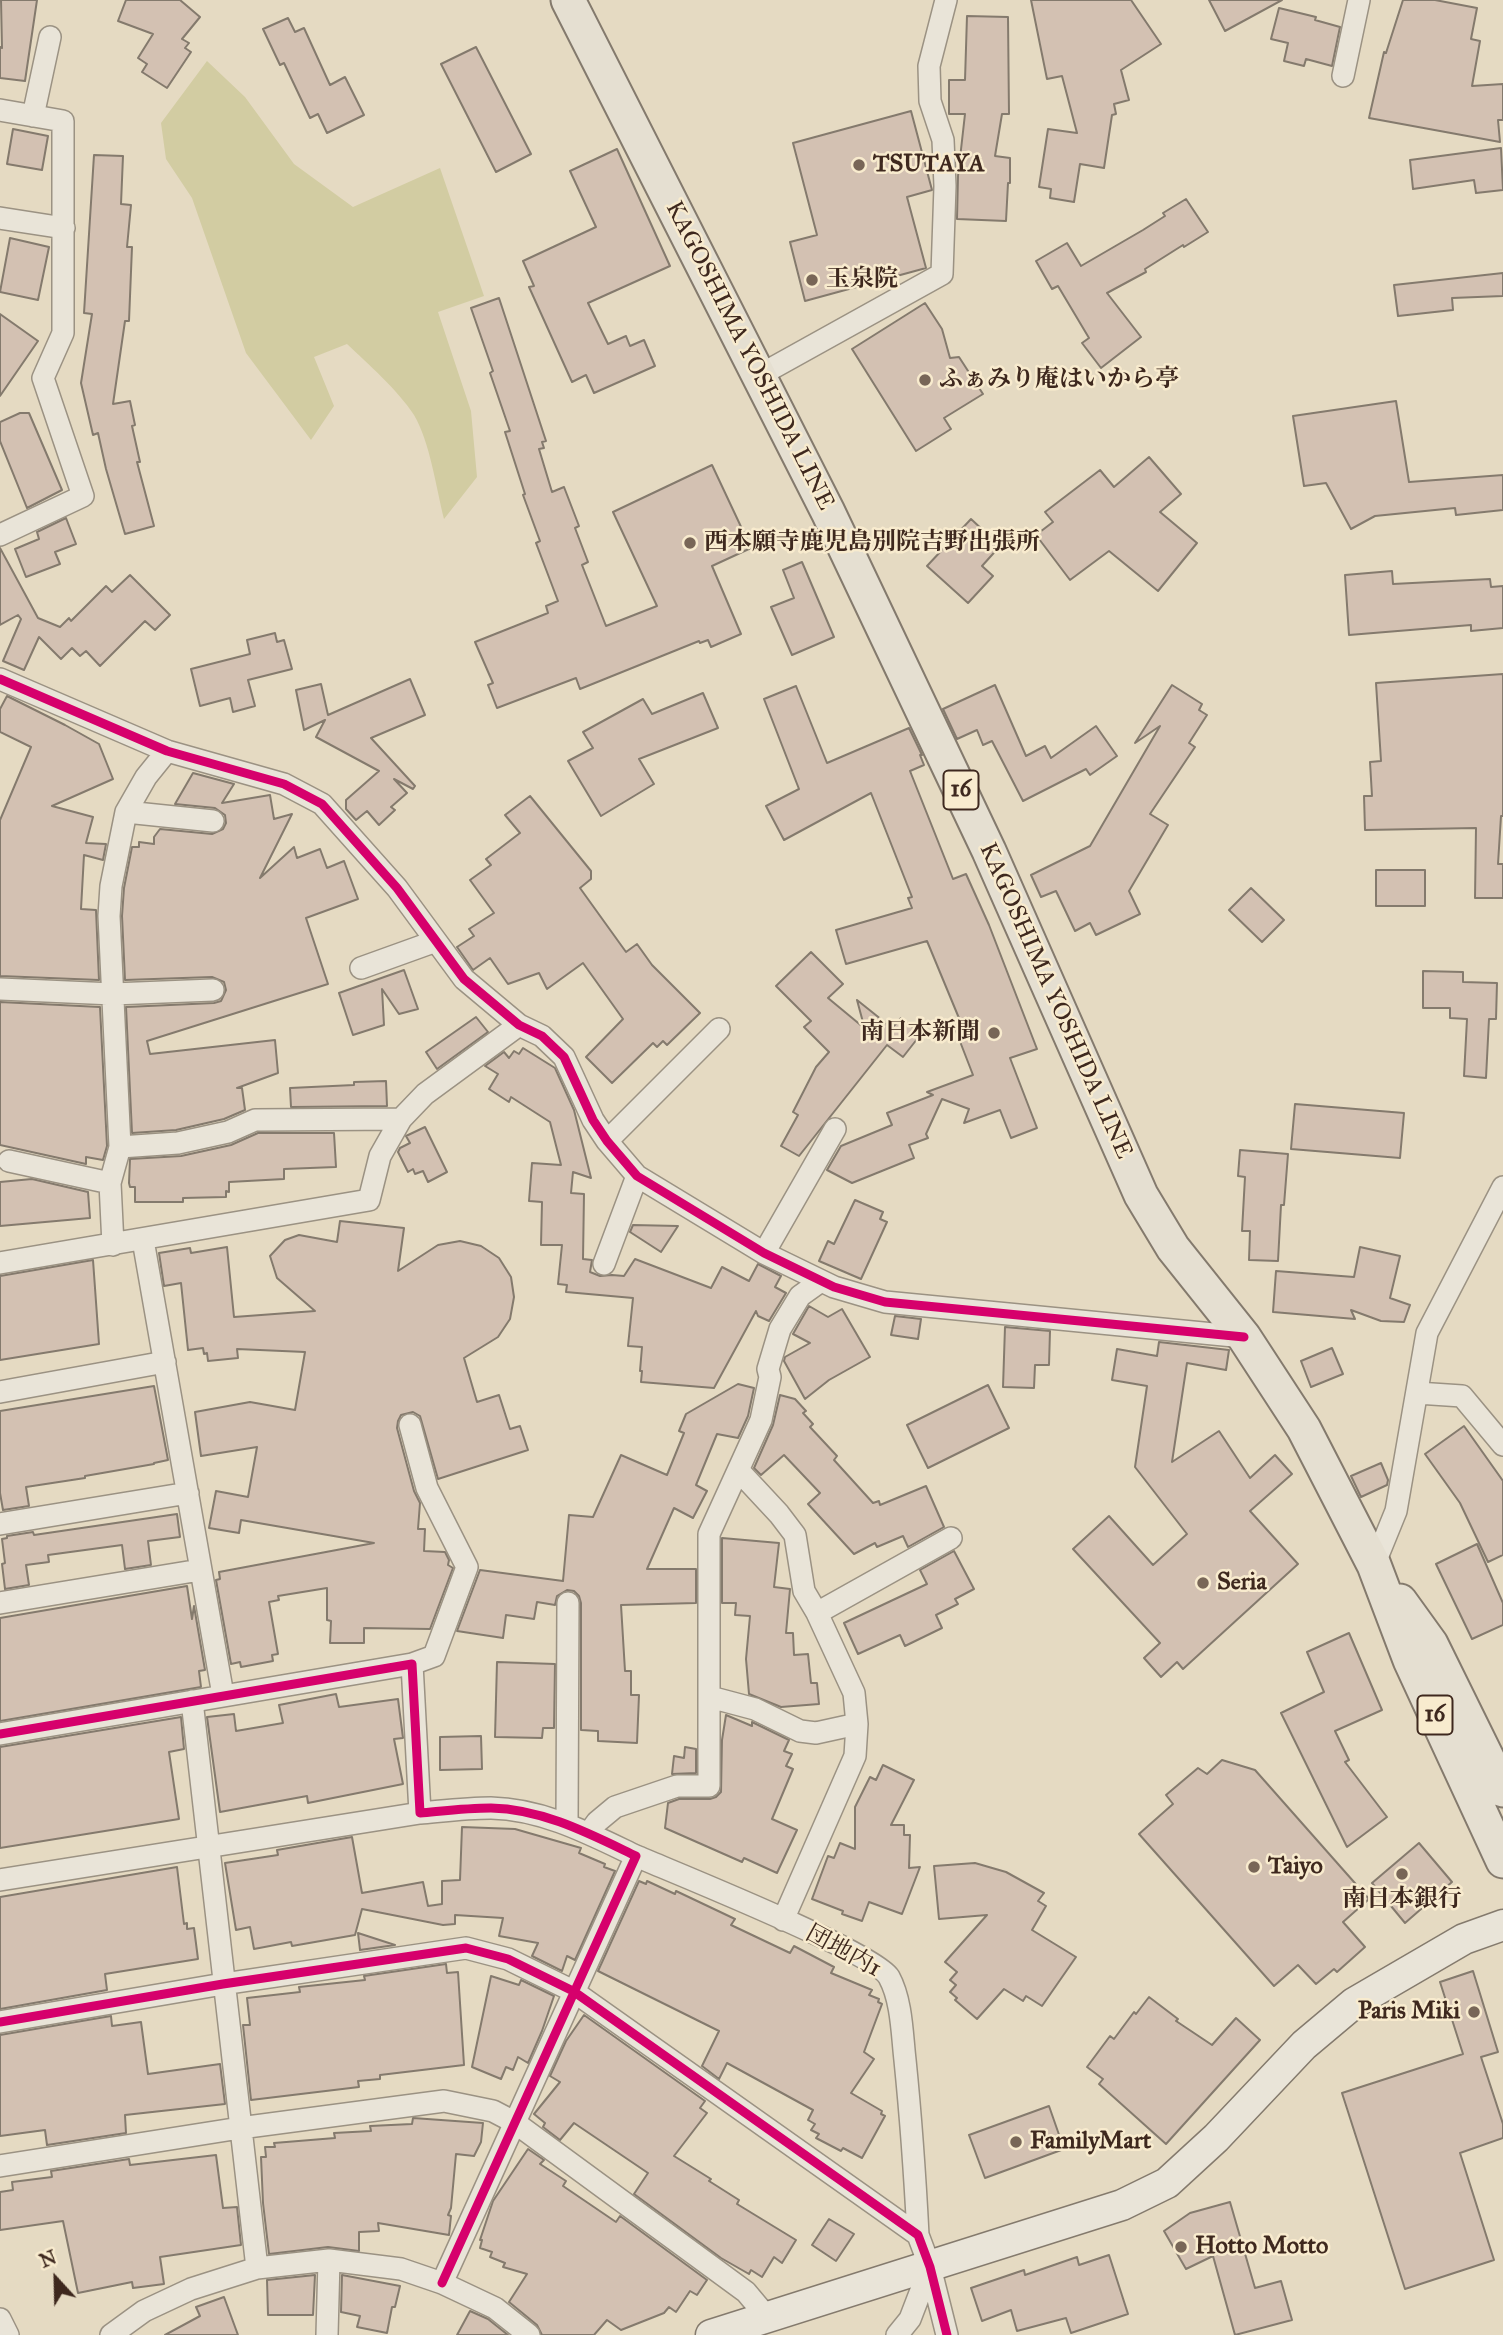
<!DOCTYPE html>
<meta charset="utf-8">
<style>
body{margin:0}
#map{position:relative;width:1503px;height:2335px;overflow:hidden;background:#e5dac2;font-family:"IM FELL Great Primer",serif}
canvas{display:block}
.north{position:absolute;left:21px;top:2244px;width:70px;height:70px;-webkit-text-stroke:5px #f8ebce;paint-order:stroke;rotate:338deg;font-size:19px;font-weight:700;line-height:28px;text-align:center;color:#3e281e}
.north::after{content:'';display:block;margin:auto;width:24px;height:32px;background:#3e281e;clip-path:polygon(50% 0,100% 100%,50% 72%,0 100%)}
</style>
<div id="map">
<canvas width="1503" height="2335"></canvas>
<div class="north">N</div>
</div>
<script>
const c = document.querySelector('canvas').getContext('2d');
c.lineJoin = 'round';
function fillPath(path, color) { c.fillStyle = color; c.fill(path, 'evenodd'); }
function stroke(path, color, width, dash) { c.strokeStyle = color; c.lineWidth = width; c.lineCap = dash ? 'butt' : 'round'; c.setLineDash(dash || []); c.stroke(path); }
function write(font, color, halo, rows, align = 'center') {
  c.font = font + ' "IM FELL Great Primer","Noto Serif JP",serif'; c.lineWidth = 5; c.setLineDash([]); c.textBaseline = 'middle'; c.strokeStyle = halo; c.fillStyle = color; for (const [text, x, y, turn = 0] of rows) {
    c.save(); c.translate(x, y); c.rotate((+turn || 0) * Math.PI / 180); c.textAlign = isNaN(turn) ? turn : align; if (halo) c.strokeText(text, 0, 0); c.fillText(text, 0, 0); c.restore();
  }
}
const green = new Path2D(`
 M207,61l38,36 49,67 59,43 87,-39 44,128 -46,16 33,99 6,66 -33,42c-8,-32 -14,-77 -30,-104 -16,-25 -46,-51 -67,-71l-33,13 20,49 -23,34 -65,-87 -54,-155 -26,-39 -5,-36z`);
const building = new Path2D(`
 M1,0h36l-12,81 -25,-3v-31l2,1z
 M126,0h54l20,17 -18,22 7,4 -4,5 6,4 -24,36 -25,-16 5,-8 -9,-6 15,-24 -35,-13z
 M1031,0h100l30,44 -40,26 8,30 -15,4 2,10 -4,1 -8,53 -24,-4 -6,38 -24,-4 1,-9 -12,-2 9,-58 29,4 -15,-57 -15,3z
 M1209,0h73l-57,31z
 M1403,0h32l42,8 -6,31 9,2 -8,45 31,-2v36h-5l2,22 -131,-24 15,-66 2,1z
 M1279,8l37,9 -1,3 25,7 -8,39 -26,-7 -2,7 -20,-5 4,-18 -17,-4z
 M967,16l41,1 1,97h-7l-7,42 15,2v25h-2l-2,38 -49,-2 1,-43 7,-62h-16v-34h16z
 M288,18l7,14 9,-4 26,57 15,-8 19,38 -37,18 -9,-19 -8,4 -26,-55 -4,2 -17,-36z
 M476,47l55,107 -35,18 -55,-108z
 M911,111l21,79 -25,7 19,71 -121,33 -15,-59 27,-7 -24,-92z
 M13,129l35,7 -6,34 -35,-6z
 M1501,148l2,42 -27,3 -2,-13 -61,9 -3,-29z
 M617,149l53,117 -82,37 20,41 18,-8 4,10 14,-6 11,26 -61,27 -8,-18 -14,7 -43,-95 5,-1 -11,-25 73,-34 -26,-56z
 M94,155l29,1 -2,48 10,1 -4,42h5l-3,74h-4l-12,83 17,-3 5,24 -3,1 8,36h-3l17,64 -29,8 -19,-65 -8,-36 -5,2 -12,-52 11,-69 -8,-1z
 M1186,199l22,33 -24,15 -1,-2 -38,24 1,3 -39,21 34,44 -40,31 -19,-25 7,-5 -31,-52 -6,3 -16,-28 31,-18 14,23 62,-36 22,-14 -2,-3z
 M10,238l39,9 -11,53 -38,-8z
 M1503,273v23l-51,2 1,12 -55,6 -4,-31z
 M499,298l47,143 -4,1 2,6 -5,1 13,43 12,-5 15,39 -4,2 13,34 -6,3 24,61 51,-20 -44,-94 99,-47 39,83 -39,18 29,68 -30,13 -3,-7 -8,3 -1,-2 -119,48 -4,-11 -79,30 -9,-23 5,-2 -18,-41 73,-29 -2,-7 12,-5 -22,-58 4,-2 -17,-46 2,-1 -20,-62 5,-1 -20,-58 3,-2 -22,-63z
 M925,303l17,26 8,29 9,-1 24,37 -39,24 7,11 -35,22 -64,-102z
 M0,314l38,27 -38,55z
 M1396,401l13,81 94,-7v35l-47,5 -1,-7 -80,8 -24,13 -25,-46 -22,3 -11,-70z
 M20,413h9l33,77 -35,18 -27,-67v-19z
 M1149,457l32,37 -21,18 37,31 -39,48 -49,-40 -39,29 -34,-45 17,-13 -8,-10 55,-42 14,17z
 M66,518l10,26 -21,8 5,12 -34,13 -11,-28 24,-10 -2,-7z
 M971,519l29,27 -18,20 11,10 -25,27 -41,-37z
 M0,548l38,70 22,9 9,-9 2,3 35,-35 6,6 18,-17 40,40 -15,15 -10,-9 -45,45 -14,-15 -6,5 -8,-8 -11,11 -22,-22 -15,33 -21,-9 18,-42 -3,-4 -18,10z
 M802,562l32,75 -42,18 -21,-48 23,-9 -11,-28z
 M1392,571l1,13 97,-5 1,8 12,-1v42l-32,3v-6l-122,10 -4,-60z
 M275,633l2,9 7,-2 8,29 -44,11 7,26 -22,6 -3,-14 -30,8 -9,-37 59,-15 -3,-14z
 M1503,674v142h-2l-3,48h5v34h-28l1,-70 -111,2 -1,-34h8l-2,-34 11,-1 -5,-78z
 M410,679l15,36 -54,23 44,48 -2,3 -19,-10 13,14 -16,14 4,3 -16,15 -12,-14 -11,9 -10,-11v-9l33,-29 -63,-34 9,-17 -21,10 -8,-40 25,-6 7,31z
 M995,685l31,71 19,-10 6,12 45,-32 21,30 -27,19 -4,-6 -63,32 -31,-60 -9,4 -6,-15 -20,9 -14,-30z
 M1172,685l30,19 -3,6 8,5 -18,28 6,4 -45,67 18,11 -39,66 11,23 -44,21 -6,-12 -15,8 -19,-40 -15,6 -10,-22 59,-29 70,-120 -25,17z
 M796,686l31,77 82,-35 13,27h-2l4,10 -14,6 43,108 13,-5 23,51 48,124 -27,9 27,70 -26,10 -11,-28 -36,13 5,-14 -27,-10 -16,35 2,4 -19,7 5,13 -62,25 -25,-13 14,-24 51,-21 -5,-12 46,-18 -6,-3 46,-17 -19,-49 7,-3 -34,-82 -81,23 -10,-34 76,-22 -4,-10 4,-1 -41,-104 -87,47 -18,-34 33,-17 -35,-90z
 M703,693l15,35 -79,31 15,25 -53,32 -33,-55 25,-13 -10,-16 60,-33 9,15z
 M7,696l58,29 34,19 14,35 -61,27 41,11 -7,26 20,1 -3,16 -19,-5 -3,54 15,1 3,70 -99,-4v-156l31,-73 -31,-15v-23z
 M193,773l41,11 -12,19 48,-8 4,24 18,-5 -32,64 34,-31 3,11 23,-9 7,19 17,-7 14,38 -52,19 22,66 -181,57 3,13 125,-14 3,33 -41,15h5l3,22 -21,9 -48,11 -44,3 -6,-126 88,-4 7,-2 5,-11 -2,-8 -12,-5 -87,3 -3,-64 2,-28 8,-41h7v-5l15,2v-7l6,-8 52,5 11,-5 3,-6 -1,-8 -10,-7 -40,-4z
 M530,796l61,75v8l-11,9 46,64 11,-8 15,21 48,48 -33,32 -4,-4 -6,6 -4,-4 -41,40 -26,-26 37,-38 -40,-56 -36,26 -8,-16 -31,11 -18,-26 -17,12 -16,-23 17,-11 -5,-7 25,-16 -24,-33 21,-15 -5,-6 34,-26 -15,-18z
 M1376,870h49v36h-49z
 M1251,888l33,32 -22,22 -33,-32z
 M811,952l32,32 -15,14 35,29 1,-1 -7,-26 35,28 9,-10 20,16 -18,23 -16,-12 -88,111 -18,-10 17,-31 -5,-3 23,-45 13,-15 -25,-25 7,-6 -35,-35z
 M404,970l14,39 -19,5 -17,-25 2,36 -31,10 -14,-42z
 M1423,971l40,1v10l34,1 -1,36h-7l-3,59 -22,-2 3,-57 -17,-1v-10h-27z
 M0,1002l100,5 7,139 -4,14 -17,-3v7l-86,-19z
 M476,1017l12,15 -51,37 -11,-17z
 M523,1048l32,20 19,42 17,68 -18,-6 -2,21 13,1 -1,65 9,1 -2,12 10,4 12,-1 12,1 11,-17 76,29 11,-21 27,14 9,-17 23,12 -6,11 11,6 -17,28 -11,-5 -2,-5 -42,77 -73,-6 1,-11h-2l2,-24 -14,-1 5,-48 -67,-6 1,-7 -9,-1 4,-39h-21l1,-43 -13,-1 3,-38 29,2 -11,-43 -39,-25 -2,5 -20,-13 9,-15 -13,-8 19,-14 5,6 5,-7 5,3z
 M386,1081l1,25 -96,1 -1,-19 64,-3v-3z
 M1295,1104l109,9 -4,45 -109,-9z
 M425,1127l22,45 -19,10 -5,-11 -8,3 -2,-5 -5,3 -10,-20 2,-4 10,-5 -4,-7z
 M258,1133h76l2,34 -52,2v10l-55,3v10l-3,-1v6l-43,1v4h-48v-15h-5l-1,-4 1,-24 51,-3 50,-11z
 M1240,1150l48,4 -4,51h-3l-3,56 -29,-1 1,-29h-8l3,-54 -7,-1z
 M32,1179l56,13 2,26 -90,8v-44z
 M855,1200l28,12 -3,7 7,3 -26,57 -42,-18 9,-20 6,3z
 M340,1221l64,7 -6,43 40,-26 22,-4 21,5 18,12 12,19 3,20 -4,22 -12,18 -34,21 13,44 22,-7 11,34 10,-3 8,24 -90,29 -18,-63 -7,-4 -12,3 -3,6 -1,7 17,63 6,12 -2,26h7l-1,22 21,1 4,8 -1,5 5,3 -23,61 -66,-1v15h-34l1,-22 -4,-1v-32l-49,8 1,4 -10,2 9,52 -6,1 1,6 -32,6 -1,-5 -9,2 -15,-84 4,-1 -1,-7 155,-29 -133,-23 -2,13 -30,-5 7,-37 32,6 9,-50 -56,9 -6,-44 55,-10 45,8 10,-58 -68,-3 1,9 -30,3 -1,-8 -3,1 -1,-6 -15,2 -7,-67 -17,3 -5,-33 31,-5 1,5 36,-6 7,70 81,-6 -38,-33 -7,-22 15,-16 14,-5 38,7z
 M633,1225l45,1 -17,26 -31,-20z
 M1360,1247l40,9 -10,42 20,7 -6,17 -23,-1 -30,-11 4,9 -82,-7 3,-41 78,6z
 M93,1260l6,84 -99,16v-84z
 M809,1306l19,11 14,-8 28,48 -41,23 -24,19 -21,-38 1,-4 25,-14 -17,-9z
 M895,1316l26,3 -3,20 -27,-4z
 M1005,1327l45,4 -1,34h-14l-1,23 -31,-1z
 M1159,1342l70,8 -3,20 -39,-7 -15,99 47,-31 31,47 25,-23 17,19 -42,37 48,53 -115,105 -6,-7 -16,15 -17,-19 16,-15 -87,-94 36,-33 44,49 34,-31 -52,-67 12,-81 -35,-6 5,-31 40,7z
 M1332,1348l11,26 -32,13 -10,-26z
 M738,1384l16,4 -6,28 -10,22 -21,-4 -21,51 11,6 -14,27 -19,-10 -27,61h49v34l-75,2 4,66h6v24h8l-2,48 -39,-2v-10l-17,-1v-127l-2,-7 -5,-5 -7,-1 -10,6 -2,9 -18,-3 -3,17 -28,-4 -3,23 -46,-7 23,-61 83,11 6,-66 24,2 28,-62 46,20 17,-42 -5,-2 7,-17z
 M988,1385l21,43 -81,40 -21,-43z
 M154,1386l14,74 -14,3v1l-69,12v2l-59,9 3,19 -26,4 -3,-17v-82z
 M780,1395l15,4 11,12 -3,2 10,11 -3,3 27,29 -3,4 39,43 6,-2 1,4 46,-19 18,41 -36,20 -5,-11 -26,11 -2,-4 -21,11 -46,-50 12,-11 -36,-38 -23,20 -7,-7 19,-43z
 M1464,1426l39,55v74l-15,7 -28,-59 -35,-49z
 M1381,1463l7,17 -1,5 -26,12 -10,-21z
 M177,1514l3,23 -32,4 3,24 -26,4 -3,-24 -74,10 1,7 -23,3 3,20 -24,4 -3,-25 3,-1 -3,-24 5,-1v-2l26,-4 1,3z
 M722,1538l57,5 -5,44 16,2 -4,44h7l1,22 14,-1 3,29h6l2,21 -38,3 -32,-13 -3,-35 4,-43 -15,-1 1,-12h-14z
 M1477,1544l26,59v22l-31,14 -36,-75z
 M954,1551l20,38 -19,10 3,5 -22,11 6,13 -37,18 -5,-11 -42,19 -14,-31 83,-39 -7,-14z
 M187,1586l5,33 2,-13 11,64 -6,1 2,16 -201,34v-103z
 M1349,1633l33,77 -47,21 14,29 -4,2 42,55 -40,30 -66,-134 43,-21 -17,-40z
 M497,1662l58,2 -1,64h-11l-1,10 -47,-1z
 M336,1694l3,13 59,-8 5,39 -9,1 9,45 -95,19 -1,-7 -87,16 -13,-95 27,-3 2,17 47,-8 -4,-18z
 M726,1715l26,11v-4l37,18 -5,11 8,3 -6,12 7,3 -21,50 25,11 -20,43 -33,-15 -2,4 -77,-34 3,-25 11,-4h31l6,-2 5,-5 1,-52z
 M181,1717l3,32 -15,3 10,67 -179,29v-101z
 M481,1736l1,33 -42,1v-33z
 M685,1747l11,2v24l-24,1 2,-18 10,2z
 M1222,1760l33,10 114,129 -26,23 22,25 -28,25 -3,-3 -18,15 -18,-19 -24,21 -135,-152 34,-30 -7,-9 32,-27 9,6z
 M883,1765l31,15 -23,45h13v10h6l-1,33 11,-1 -18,47 -33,-12 -7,19 -20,-7 1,-3 -31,-12 16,-43 6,2 6,-15 15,6v-42l15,-30 6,3z
 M462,1827l53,2 66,19 -2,5 26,11 -1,3 11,4 -40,89 -8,-4 -5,15 -30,-15 6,-13 -39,-7 4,-18 -48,-3v9l-12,1 -81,-16 -7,26 -63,11 -1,-4 -37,7 -4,-22 -14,3 -11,-67 53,-8 -1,-5 75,-13 10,56 61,-11 5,24 14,-2v-23l18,-1z
 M1419,1843l33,39 -47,41 -33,-40z
 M975,1863l31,9 38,21 -6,8 8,5 -14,24 44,27 -34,49 -16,-10 -3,5 -19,-12 -27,30 -22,-19 2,-2 -7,-6 6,-7 -6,-5 7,-8 -12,-10 42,-47 -48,4 -5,-53z
 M177,1867l7,57 3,-1v6l7,-1 4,31 -93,15 2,16 -107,19v-112z
 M639,1881l7,3 1,-3 28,13 1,-3 59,28 -4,6 59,28 4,-7 40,21 -3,6 41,17 -3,5 10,4 -1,3 4,2 -18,48 10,7 -23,34 31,18 -1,3 4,2 -23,42 -19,-10 -2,3 -25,-13 3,-4 -8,-4 4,-6 -7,-4 5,-10 -86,-47 -8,16 -17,-13 17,-35 -121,-60z
 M358,1933l37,12 -35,5z
 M446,1964l1,9 11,-1 6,93 -84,10v4l-22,2 1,6 -108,13 -8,-75h7l-3,-27 53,-6 -1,-5 66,-7 -1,-4z
 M1473,1971l25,81 -17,5 22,67v14l-43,15 34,107 -89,29 -63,-196 121,-39 -23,-72z
 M491,1976l28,9 2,-5 33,16 -12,35 -14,32 -10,-6 -5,13 -7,-3 -5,12 -29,-12z
 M1149,1997l29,22 -2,2 36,24 24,-27 24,22 -94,104 -67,-60 4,-5 -16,-12 23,-31 4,3 20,-27 2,2z
 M584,2015l121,86 -5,7 7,5 -33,43 37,23 -2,2 30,19 -2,4 59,36 -14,23 -8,-6 -12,20 -11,-7 -2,4 -28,-16 -87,-64 14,-21 -74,-50 -14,17 -17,-13 2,-4 -11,-9 26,-32 -10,-6 16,-35z
 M111,2016l1,10 29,-4 7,52 72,-10 5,40 -100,11 1,18 -79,12 -2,-15 -45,6v-101z
 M1049,2106l15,43 -79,29 -16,-43z
 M413,2118l70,5 -2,19 -7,14 -18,-2 -5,54 -3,7 3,1 -2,19 -71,-12 1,8 -20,1v19l-31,-4 -59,7 -6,-51 -2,-46h5l-1,-10h10l-1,-4 61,-5 -1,-5 37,-2 -1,-5 42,-2z
 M528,2149l16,11 -4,4 26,17 -3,5 53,36 4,-6 87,64 -10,15 -7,-4 -14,21 -7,-5 -5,6 -43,17 -14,-10 -13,15h-52l-5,-10 -28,-23 18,-28 -24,-7 2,-4 -15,-6 2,-5 -12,-4 2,-8h-2l13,-39z
 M216,2155l7,53 14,-1 4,38 -81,12 4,27 -31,4 -1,-6 -54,11 -15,-72 -63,9v-38l13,-2 -1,-8 40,-5 -1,-6 78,-12 1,6z
 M1230,2202l25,86 26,-7 11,39 -57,15 -22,-79 -27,13 -22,-38 26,-18z
 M829,2219l25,15 -18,27 -24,-16z
 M1109,2255l19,59 -57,19 -5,-15 -49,13 -6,-21 -29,11 -11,-33 53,-18 1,5 52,-18 2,8z
 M315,2275l-2,40h-45l-1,-35z
 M342,2275l58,11 -5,21h-3l-5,26 -30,-6 3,-11 -19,-4z
 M224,2297l14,38h-73l35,-19 -4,-9z
 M470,2311l18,8 20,16h-51z`);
const street = new Path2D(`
 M1343,76l16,-76
 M0,110l63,11v212l-20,45 40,118 -83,39
 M33,116l17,-79
 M0,218l64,10
 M760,375l182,-101 3,-88 -2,-46 -13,-39 -1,-35 17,-66
 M0,679l167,72 117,33 38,20 75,84 67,91 55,46 23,11 22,21 29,63 14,21 30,35 127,77 70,34 51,15 359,35
 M126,812l87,9
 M361,968l75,-27
 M0,989l113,5 100,-4
 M607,1141l112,-112
 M120,1147l58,-4 50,-11 27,-12 146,-1
 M9,1161l101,22
 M143,1240l80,455
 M113,1245l-3,-62 10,-36 -11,-231 2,-30 15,-74 20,-35 21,-26
 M764,1253l71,-124
 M0,1263l369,-63 11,-44 21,-37 24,-25 94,-69
 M604,1264l33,-88
 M0,1392l165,-30
 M1417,1393l45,3 41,49
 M410,1425l17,63 40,79 -33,89 -22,8
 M739,1471l40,43 16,21 9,56 13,22 37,80 3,31 -2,32 -72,164
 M0,1524l188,-31
 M1374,1565l22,-54 31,-178 76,-146
 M0,1603l200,-33
 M817,1613l134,-75
 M710,1697l45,12 45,22 16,2 41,-9
 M192,1701l65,567
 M0,1734l412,-70 8,149c23,-2 47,-5 71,-5 52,1 99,26 145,48l-194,427
 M567,1823l1,-220
 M589,1833l8,-11 18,-15 62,-21h32v-252l52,-114 9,-43 -2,-8 12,-40 20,-33 21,-15
 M636,1856c37,16 239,97 253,121 13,24 13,57 16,83 6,59 10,117 13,175
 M0,1880l420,-67
 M0,2022l223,-38 243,-36 42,11 65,32 345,244 12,32 17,68
 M0,2166l240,-38 204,-27 49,10 21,11 232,170 21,25
 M0,2319l8,16
 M111,2335l33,-24 47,-22 66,-21 72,-8 72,9 41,14 53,25 34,27
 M327,2335l2,-75
 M897,2335l13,-16 20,-52`);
const secondary = new Path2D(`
 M711,2335l411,-130 45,-22 49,-45 88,-93 50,-42 110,-64 39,-14`);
const primary = new Path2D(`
 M568,0l260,512 161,339 152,344 32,53 71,89 60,92 70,136 36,95 93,201
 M1400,1601l31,43 72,146`);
const cycleway = new Path2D(`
 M0,679l167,72 117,33 38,20 75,84 67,91 55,46 23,11 22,21 29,63 14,21 30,35 127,77 70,34 51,15 359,35
 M0,1734l412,-70 8,149c23,-2 47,-5 71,-5 52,1 99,26 145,48l-194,427
 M0,2022l223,-38 243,-36 42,11 65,32 345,244 12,32 17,68`);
const markers = [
 [859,165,7,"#786657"],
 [812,280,7,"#786657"],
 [925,380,7,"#786657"],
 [690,543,7,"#786657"],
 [994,1033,7,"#786657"],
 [1203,1583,7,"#786657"],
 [1254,1867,7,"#786657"],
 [1402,1874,7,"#786657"],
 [1474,2012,7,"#786657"],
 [1016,2142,7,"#786657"],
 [1181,2247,7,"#786657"]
];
const shields = [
 [961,790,35],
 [1435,1715,35]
];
const shieldNames = [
 ["16",961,790],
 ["16",1435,1715]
];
const poiNames = [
 ["TSUTAYA",873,165],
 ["玉泉院",826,280],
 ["ふぁみり庵はいから亭",939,380],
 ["西本願寺鹿児島別院吉野出張所",704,543],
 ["南日本新聞",980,1033,"right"],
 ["Seria",1217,1583],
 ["Taiyo",1268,1867],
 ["南日本銀行",1402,1900,"center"],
 ["Paris Miki",1460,2012,"right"],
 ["FamilyMart",1030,2142],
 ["Hotto Motto",1195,2247]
];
const streetNames = [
 ["KAGOSHIMA YOSHIDA LINE",749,356,63],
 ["KAGOSHIMA YOSHIDA LINE",1055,1001,66],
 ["団地内1",843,1952,29]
];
fillPath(green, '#d2cca2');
fillPath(building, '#d3c1b2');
stroke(building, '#847a6d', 2);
stroke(street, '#9b9283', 24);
stroke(secondary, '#847a6d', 33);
stroke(primary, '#847a6d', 37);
stroke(street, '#e9e4d8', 21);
stroke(secondary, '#e9e4d8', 30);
stroke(primary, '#e5dfd1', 33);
stroke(cycleway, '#d6006c', 9);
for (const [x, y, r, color] of markers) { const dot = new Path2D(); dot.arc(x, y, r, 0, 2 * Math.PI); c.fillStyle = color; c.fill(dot); stroke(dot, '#f8ebce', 2.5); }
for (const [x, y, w] of shields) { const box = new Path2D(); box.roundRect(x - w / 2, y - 19.5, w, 39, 5); c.fillStyle = '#f8ebce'; c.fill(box); stroke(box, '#3e281e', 2); }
write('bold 23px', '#3e281e', null, shieldNames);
write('bold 24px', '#3e281e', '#f8ebce', poiNames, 'left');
write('24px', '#3e281e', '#f8ebce', streetNames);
</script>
